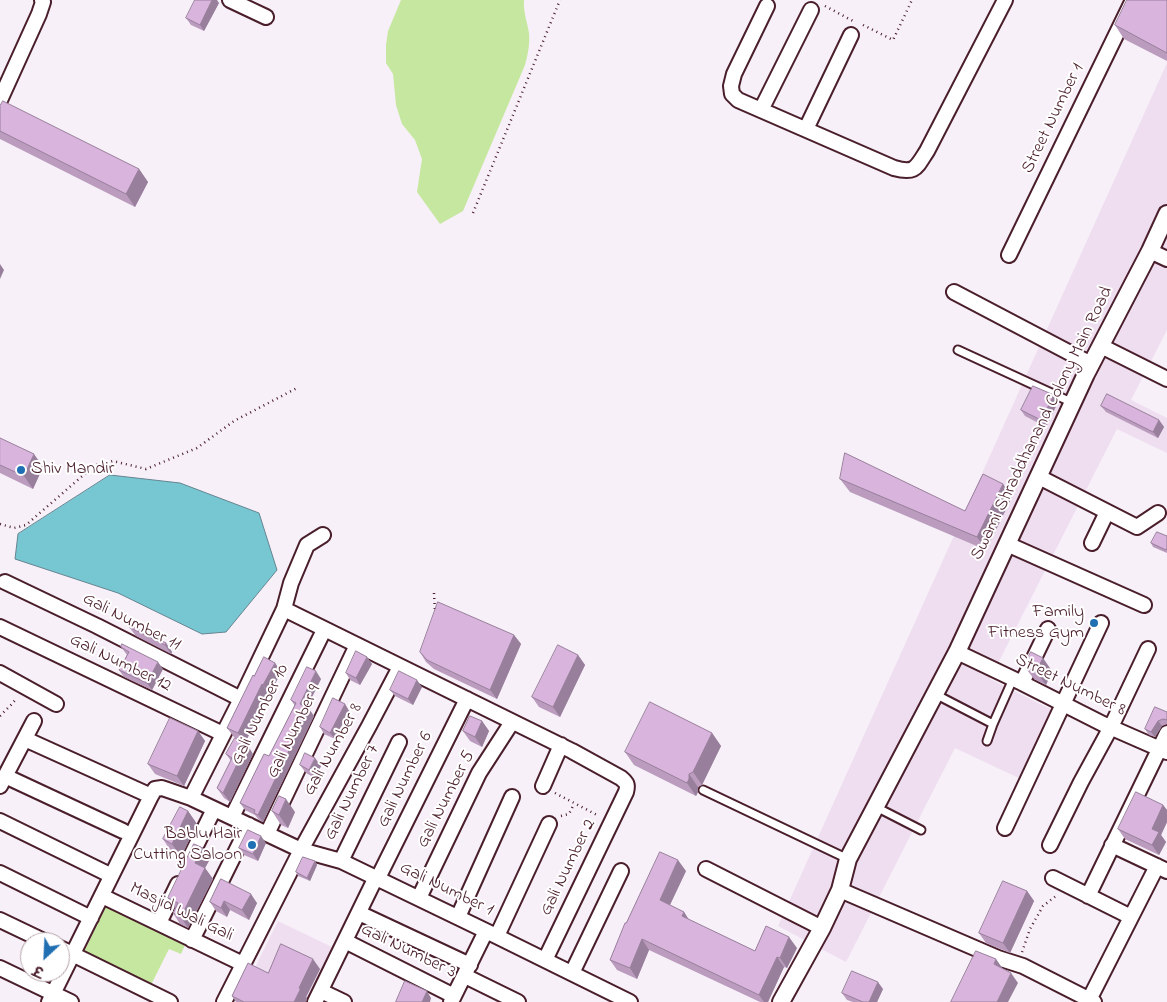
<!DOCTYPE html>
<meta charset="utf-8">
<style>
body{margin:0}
#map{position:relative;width:1167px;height:1002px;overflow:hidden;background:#f7f0f8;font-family:"Indie Flower","Playpen Sans Deva",sans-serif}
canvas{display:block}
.north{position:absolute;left:20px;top:932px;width:50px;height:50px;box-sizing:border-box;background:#fff;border:1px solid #b7a5aa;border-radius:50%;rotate:205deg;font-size:14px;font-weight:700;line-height:20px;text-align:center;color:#4a1f2b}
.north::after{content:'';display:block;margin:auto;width:18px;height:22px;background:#1f6fb2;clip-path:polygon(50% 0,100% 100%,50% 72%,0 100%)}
</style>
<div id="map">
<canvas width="1167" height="1002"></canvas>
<div class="north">उ</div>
</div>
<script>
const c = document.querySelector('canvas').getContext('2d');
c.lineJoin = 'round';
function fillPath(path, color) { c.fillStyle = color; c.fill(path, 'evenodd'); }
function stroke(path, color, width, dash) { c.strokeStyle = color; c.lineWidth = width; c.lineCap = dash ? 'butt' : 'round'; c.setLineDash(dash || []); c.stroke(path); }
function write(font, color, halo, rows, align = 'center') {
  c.font = font + ' "Indie Flower",sans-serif'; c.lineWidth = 4; c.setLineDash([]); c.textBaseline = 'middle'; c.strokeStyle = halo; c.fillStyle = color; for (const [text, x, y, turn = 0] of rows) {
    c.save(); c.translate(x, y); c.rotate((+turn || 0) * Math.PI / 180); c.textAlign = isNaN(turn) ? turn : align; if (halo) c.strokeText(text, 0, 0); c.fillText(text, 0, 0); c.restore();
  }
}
const built = new Path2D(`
 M1167,63v267l-36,70 36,18v35l-50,-24 -127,250 66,33 -33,68 -68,-32 -109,214 -68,-36z
 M278,921l58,28 -26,53h-72z`);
const green = new Path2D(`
 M401,0h123c-1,11 3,21 5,33 1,11 -1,21 -4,32l-62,146 -23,13 -23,-32 5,-33 -7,-19 -13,-16 -6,-19 -3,-31 -7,-11v-18l2,-14z
 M107,904l79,39 -5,11 -12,-5 -19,38 -67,-33z`);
const water = new Path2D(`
 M110,475l70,8 79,30 18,57 -51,62 -24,2 -84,-41 -103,-34 3,-25z`);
const path = new Path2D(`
 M825,6l28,15
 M863,25l30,15 19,-40
 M473,213l87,-213
 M0,524l14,4 12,-3 69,-60 18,-4 33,8 51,-21 37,-27 63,-33
 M434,593l1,19
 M0,716l12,-12 4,-5
 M555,793l44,23
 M561,816l8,-2 5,-10
 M1022,952l8,-23 13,-23 13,-10`);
const service = new Path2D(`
 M958,350l115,53
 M935,694l58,30
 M987,741l6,-17 20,-45
 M703,790l145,69
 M876,807l45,23`);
const minor = new Path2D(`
 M230,0l36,17
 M767,6l-33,68 -3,12 1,8 6,6 156,68c21,6 22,0 33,-17l78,-151
 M0,100l39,-86 4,-12 -1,-2
 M761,110l50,-100
 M806,129l45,-94
 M1150,251l17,8
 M1009,255l124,-255
 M954,292l137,72
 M1101,346l66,33
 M1039,477l98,50 21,-14
 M1092,543l15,-31
 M1007,544l137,61
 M5,582l92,44 144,73
 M284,609l288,142 49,27c6,5 7,7 5,14l-81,168
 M0,627l223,107
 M957,652l65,31 81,41 64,28
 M0,673l56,31
 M1022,683l26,-54
 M25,739l126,57
 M5,776l118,55
 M0,786l34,-65
 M543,786l18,-41
 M191,798l50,-99 43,-90 7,-26 16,-38 16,-10
 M232,817l92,-187
 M0,821l106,52
 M1005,828l96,-205
 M267,834l90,-189
 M1050,845l31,-63 30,-55 37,-78
 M1112,845l55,26
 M341,861l58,-119
 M188,862l26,-53
 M706,869l116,59
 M0,873l91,45
 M378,878l89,-179
 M1053,878l78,39
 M840,890l158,68 25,8 71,36
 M102,896l141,68
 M1088,896l79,-163
 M419,898l60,-125 33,-51
 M359,913l111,52
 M458,917l54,-120
 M0,920l46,22
 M159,923l19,-39
 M497,936l52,-112
 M192,940l57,-115
 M345,941l109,55
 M60,948l110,54
 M0,968l71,34
 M572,973l49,-102
 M465,976l53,26
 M321,991l23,11
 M1089,1000l68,-134
 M49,1002l102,-206 4,-7 7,-1 29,10 110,52 40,11 145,70 144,71
 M224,1002l77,-152 68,-124 31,-59
 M315,1002l61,-125
 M451,1002l35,-71`);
const tertiary = new Path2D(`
 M781,1002l41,-74 18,-38 8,-31 109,-207 129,-278 64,-123 17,-37`);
const wall = new Path2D(`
 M1167,0v61l-43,-22 -9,-14z
 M219,3l-15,28 -13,-6 -5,-7z
 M0,106l139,63 9,13 -13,25 -135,-68z
 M1054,395l4,7 -12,25 -21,-11 -4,-6z
 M1101,406l58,14 5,7 -6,11 -52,-26z
 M0,438l43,29 -10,22 -33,-16z
 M840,479l125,32 38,-27 9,13 -26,53 -136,-58z
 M1167,536v17l-14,-6 -2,-4z
 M129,627l37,16 6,9 -1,2 -35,-18z
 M514,635l7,9 -24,55 -63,-30 -8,-7 -6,-10z
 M121,647l42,22 -11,21 -28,-13 -5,-7 8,-15z
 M578,655l7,10 -25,52 -21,-10 -7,-10z
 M367,657l5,7 -12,21 -10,-5 -4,-7z
 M275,663l6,9 -11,22h-1l-24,49 -11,-6 -7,-9 27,-52z
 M1024,666l28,5 -6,14 -12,-6z
 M321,679l-14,28 2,2 5,7 -51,106 -4,-2 -4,-5 -10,-5 -5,-7 29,-47 26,-50 -4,-6z
 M422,687l-9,18 -18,-9 -5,-6z
 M345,704l4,7 -14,28 -11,-5 -4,-7z
 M1167,712v12l-5,2 -7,11 -6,-2 -4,-6z
 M482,721l7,10 -7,16 -12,-6 -7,-10z
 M198,731l7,10 -21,45 -29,-12 -7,-10z
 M712,733l9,13 -19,39 -4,2v5l-2,4 -62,-31 -9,-13z
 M226,754h27l-23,48 -6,-4 -7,-10 14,-27z
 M300,765l21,1 -6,12 -9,-5z
 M1163,805l4,5v12l-6,13 5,7 -7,13 -34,-16 -7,-10z
 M188,811l9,13 -16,33 -9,-4 -9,-14z
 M272,811l23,1 -7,16 -7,-3z
 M266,843l-8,18 -14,-6 -5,-7z
 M203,848l7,11 -5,9 8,11 -25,49 -8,-4 -7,-11 2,-5 -7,-10z
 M315,861l2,4 -7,16 -12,-5 -2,-4z
 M686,871l-16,34 14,7 5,8 66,31 42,-3 -10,20 -3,-1 -16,35h-8l-111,-52 -12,29 -20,-9 -7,-10 16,-37z
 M221,879l36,24 -8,17 -19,-10 -3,7 -11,-6 -6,-9z
 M1027,891l7,10 -24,52 -24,-10 -7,-10z
 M320,969l-14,28 1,1 -1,4h-70l-4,-6 36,-23z
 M883,989l-6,13h-24l-6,-2 -5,-7z`);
const shadedWall = new Path2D(`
 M212,0h5l2,3 -15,28 -4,-6z
 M139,169l9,13 -13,25 -9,-13z
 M0,264l4,6 -4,9z
 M1054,395l4,7 -12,25 -5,-7z
 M1159,420l5,7 -6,11 -5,-6z
 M34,454l9,13 -10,22 -9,-13z
 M1003,484l9,13 -26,53 -9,-13z
 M514,635l7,9 -24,55 -7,-9z
 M166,643l6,9 -1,2 -6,-9z
 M578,655l7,10 -25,52 -7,-10z
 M367,657l5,7 -12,21 -4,-7z
 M1043,658l9,13 -6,14 -10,-13z
 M158,662l5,7 -11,21 -5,-7z
 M275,663l6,9 -11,22 -7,-9z
 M316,671l5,8 -16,32 -5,-7z
 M417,680l5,7 -9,18 -5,-6z
 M262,684l7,10 -24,49 -7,-10z
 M345,704l4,7 -14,28 -5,-6z
 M309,709l5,7 -51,106 -5,-7z
 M482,721l7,10 -7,16 -7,-10z
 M1158,721l4,5 -7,11 -4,-5z
 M198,731l7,10 -21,45 -7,-10z
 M712,733l9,13 -19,39 -9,-13z
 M247,744l6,10 -23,48 -7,-9z
 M315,758l6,8 -6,12 -6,-8z
 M689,774l9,13v5l-2,4 -9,-13z
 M286,799l9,13 -7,16 -9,-13z
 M1163,805l4,5v12l-6,13 5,7 -7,13 -7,-10v-16z
 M188,811l9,13 -16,33 -9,-13z
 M261,836l5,7 -8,18 -5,-7z
 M203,848l7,11 -5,9 8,11 -25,49 -7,-11 14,-54z
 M678,860l8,11 -19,40 -7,-11z
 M315,861l2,4 -7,16 -3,-3z
 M1027,891l7,10 -24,52 -7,-10z
 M251,894l6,9 -8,17 -7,-10z
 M224,901l6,9 -3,7 -6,-9z
 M684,912l7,11 -9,-7z
 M789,937l8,11 -10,20 -7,-10z
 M642,939l7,11 -12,29 -7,-11z
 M777,957l7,10 -16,35h-4l-5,-7z
 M313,959l7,10 -14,28 1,1 -1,4h-12l5,-14z
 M996,959l7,10 -9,-5z
 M1011,973l7,10 -10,19h-11z
 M878,982l5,7 -6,13h-8z
 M427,991l4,7 -1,4h-8z`);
const building = new Path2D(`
 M195,0h17l-12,25 -14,-7z
 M1127,0h40v53l-52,-28z
 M3,101l136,68 -13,25 -126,-63v-25z
 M1033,386l21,9 -13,25 -20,-10z
 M1107,394l52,26 -6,12 -52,-26z
 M0,438l34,16 -10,22 -24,-11z
 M845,453l120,58 18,-37 20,10 -26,53 -137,-58z
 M1157,532l10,4v12l-1,2 -15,-7z
 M438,602l76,33 -24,55 -63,-30 -7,-8z
 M130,625l36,18 -1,2 -36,-18z
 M122,644l36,18 -11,21 -28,-13 10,-18 -8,-5z
 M558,645l20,10 -25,52 -21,-10z
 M356,651l11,6 -11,21 -10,-5z
 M1031,652l12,6 -7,14 -12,-6z
 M264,657l11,6 -12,22 -1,-1 -24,49 -11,-5 26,-53 1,1z
 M307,667l9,4 -16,33 9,5 -51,106 -4,-2 1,-3 -15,-7 24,-49 5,2 27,-53 -5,-3z
 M399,671l18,9 -9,19 -18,-9z
 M333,698l12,6 -15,29 -10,-6z
 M650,702l62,31 -19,39 -4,2v5l-2,4 -62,-31z
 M1155,707l12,5v8l-4,-1 -5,2 -7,11 -6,-3z
 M470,716l12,5 -7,16 -12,-6z
 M170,718l28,13 -21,45 -29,-12z
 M235,738l12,6 -24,49 -6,-5 15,-30 -6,-4z
 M305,753l10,5 -6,12 -9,-5z
 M1136,792l27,13 -11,24 7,3 -7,13 -34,-16z
 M279,796l7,3 -7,16 -7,-4z
 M180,807l8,4 -16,33 -9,-5z
 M248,830l13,6 -8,18 -14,-6z
 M194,844l9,4 -8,15 10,5 -24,49 -8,-4 5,-10 -10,-5z
 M660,852l18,8 -18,40 24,12 -2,4 73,35 11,-25 23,11 -9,21 -3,-1 -18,38 -117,-56 -12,29 -20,-8 15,-37h1z
 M303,857l12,4 -8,17 -11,-6z
 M221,879l30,15 -9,16 -18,-9 -3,7 -11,-6z
 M1003,881l24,10 -24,52 -24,-10z
 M281,944l32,15 -14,29h1v2l-6,12h-50l-12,-6 16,-33 20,10z
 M976,951l20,8 -2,5 17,9 -14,29h-46z
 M852,971l26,11 -9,20h-6l-21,-9z
 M405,981l22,10 -5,11h-26z`);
const markers = [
 [21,470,5,"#1f6fb2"],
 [1094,623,5,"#1f6fb2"],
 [252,845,5,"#1f6fb2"]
];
const streetNames = [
 ["Street Number 1",1054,119,-64],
 ["Swami Shraddhanand Colony Main Road",1043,424,-64],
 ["Gali Number 11",131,623,27],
 ["Gali Number 12",120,664,26],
 ["Street Number 8",1070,686,26],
 ["Gali Number 10",261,715,-64],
 ["Gali Number 9",295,732,-64],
 ["Gali Number 8",334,750,-61],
 ["Gali Number 6",406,780,-64],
 ["Gali Number 7",353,793,-64],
 ["Gali Number 5",447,800,-63],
 ["Gali Number 2",569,868,-64],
 ["Gali Number 1",446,890,26],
 ["Masjid Wali Gali",181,913,26],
 ["Gali Number 3",408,952,26]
];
const poiNames = [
 ["Shiv Mandir",31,470,"left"],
 ["Family",1084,613],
 ["Fitness Gym",1084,634],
 ["Bablu Hair",242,835],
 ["Cutting Saloon",242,856]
];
fillPath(built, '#eedef0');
fillPath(green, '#c6e79f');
fillPath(water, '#77c7d3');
stroke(water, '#658490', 1);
stroke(service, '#4a1f2b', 11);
stroke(minor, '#4a1f2b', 18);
stroke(tertiary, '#4a1f2b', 20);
stroke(path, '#4a1f2b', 2.5, [1, 4]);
stroke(service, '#fff', 7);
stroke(minor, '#fff', 14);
stroke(tertiary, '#fff', 16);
fillPath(wall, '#bb9cbf');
fillPath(shadedWall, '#987f9b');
fillPath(building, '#d9b5de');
stroke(building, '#987f9b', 1);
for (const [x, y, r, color] of markers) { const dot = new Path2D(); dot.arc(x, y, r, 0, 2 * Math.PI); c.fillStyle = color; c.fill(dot); stroke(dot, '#fff', 2); }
write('18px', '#4a1f2b', '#fff', streetNames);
write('18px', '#4a1f2b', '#fff', poiNames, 'right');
</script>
